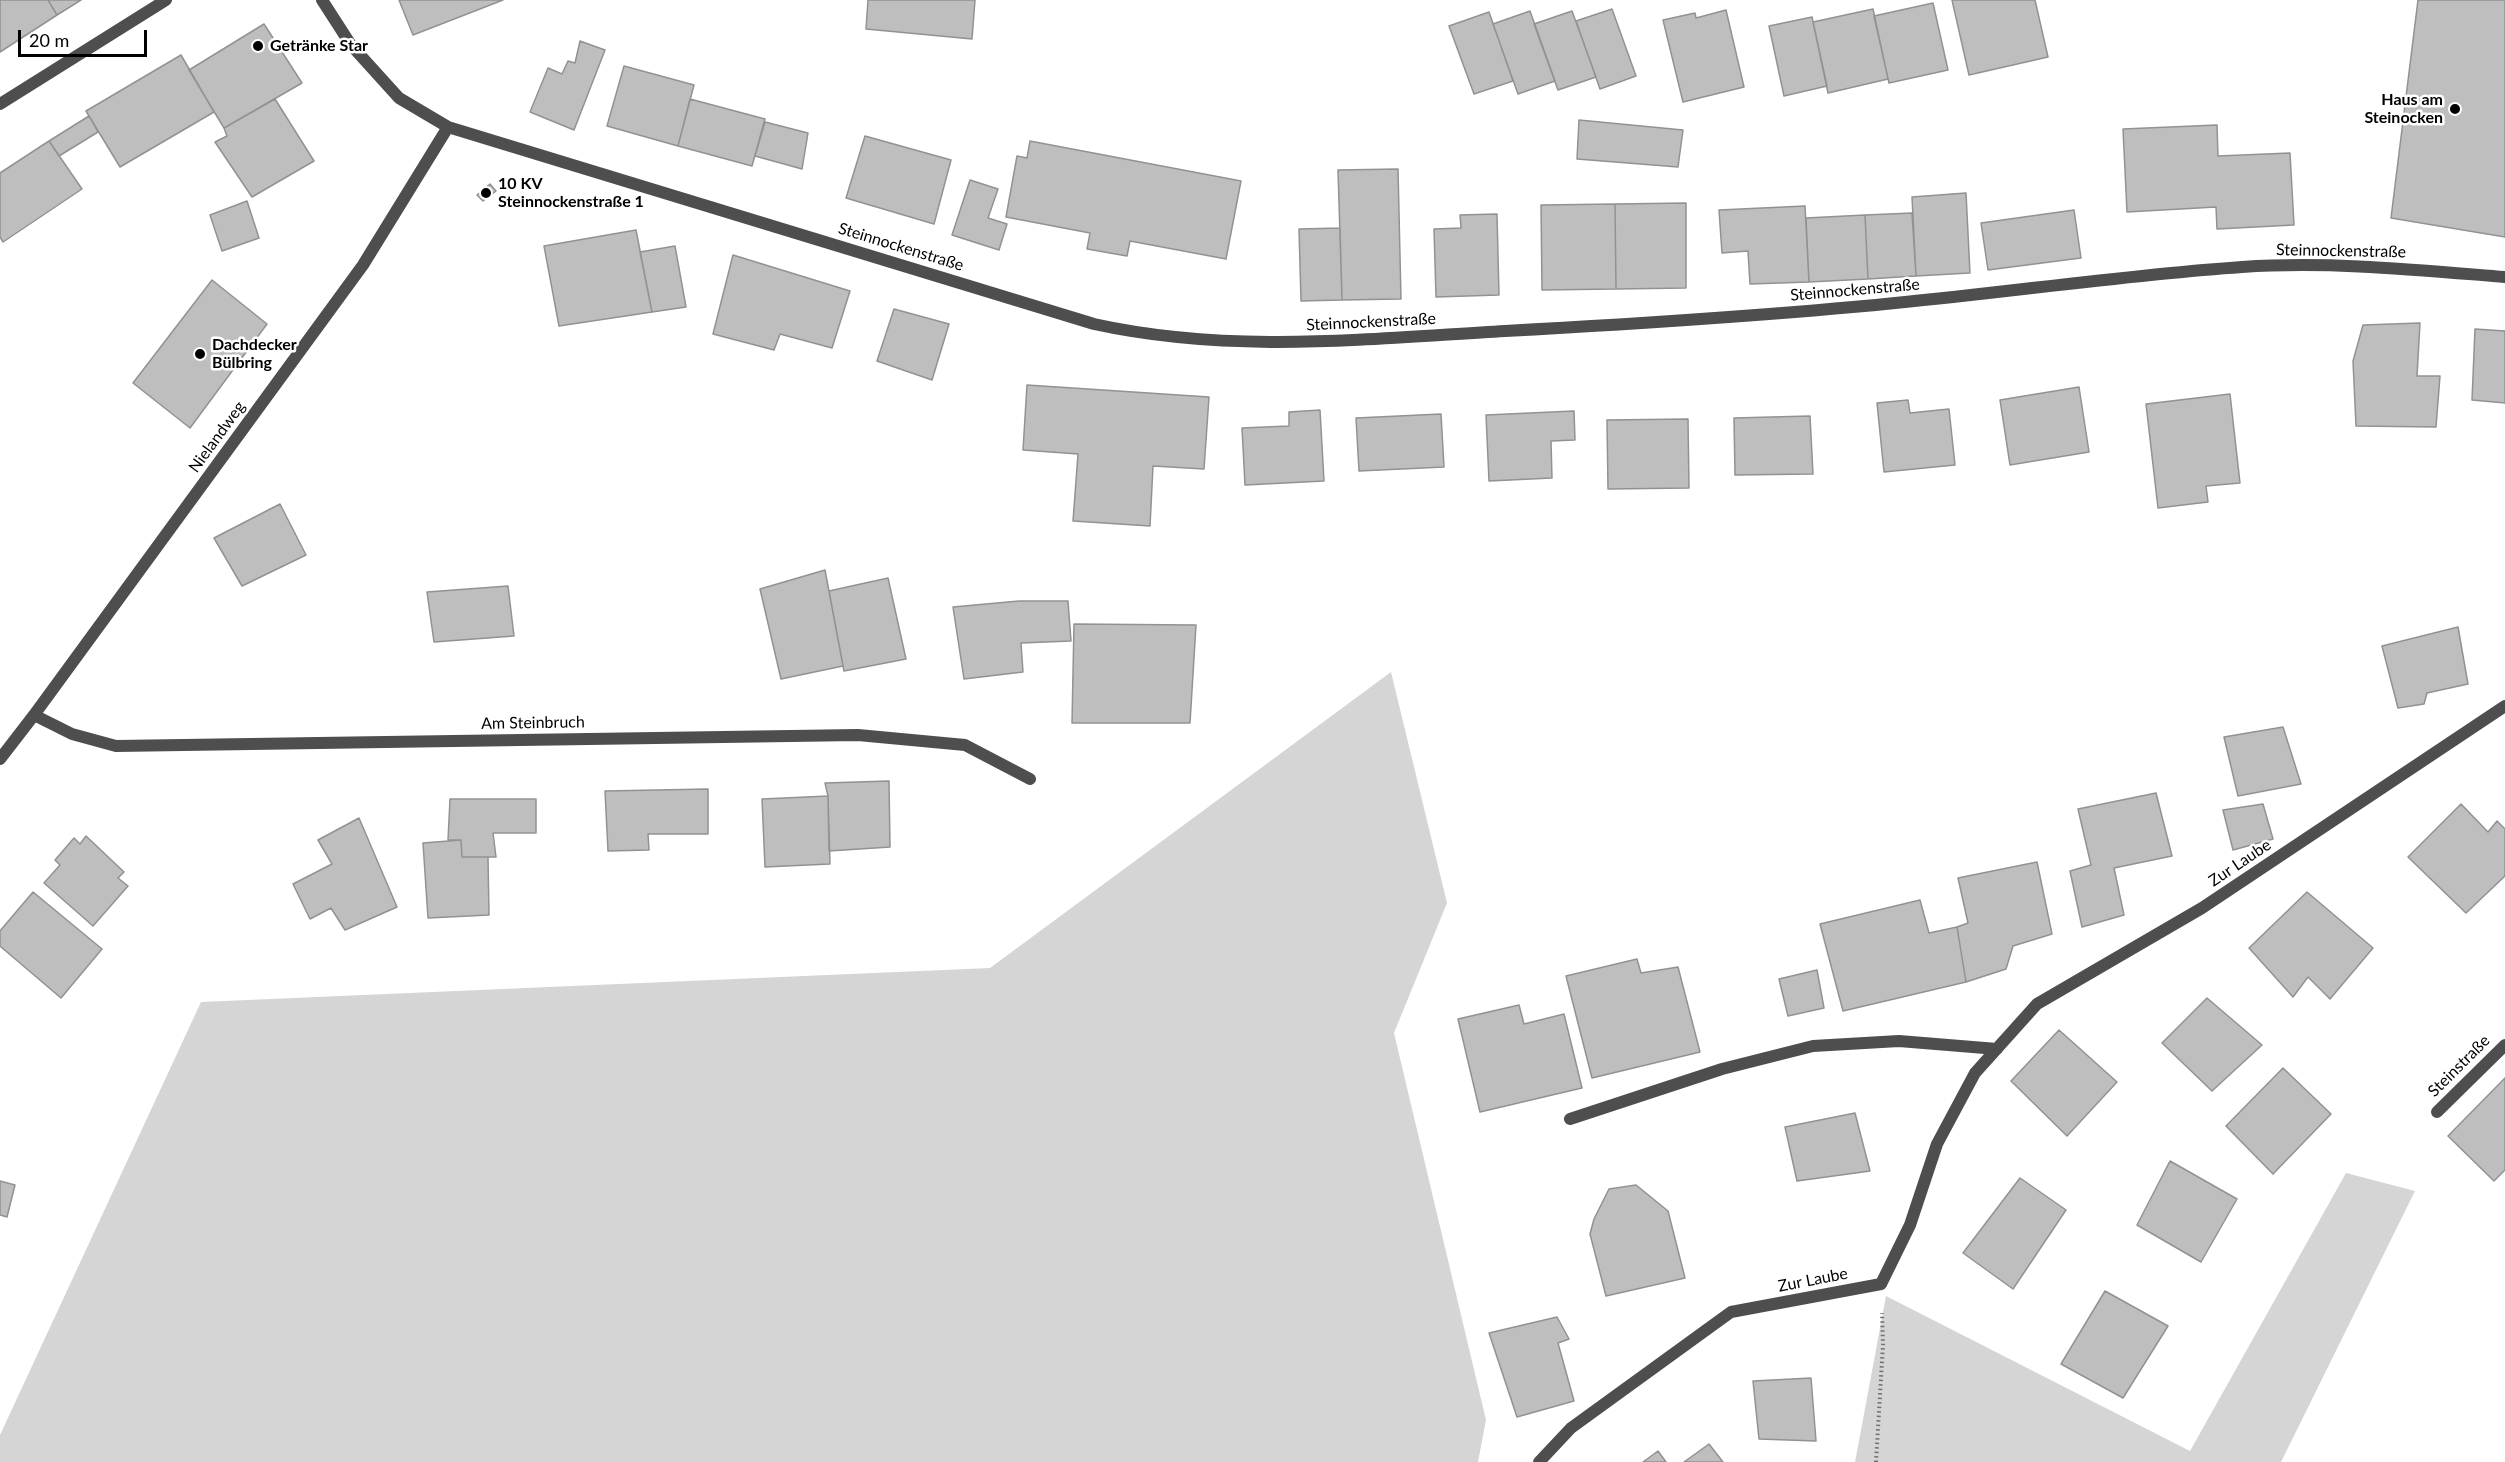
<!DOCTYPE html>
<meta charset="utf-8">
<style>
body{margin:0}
#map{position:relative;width:2505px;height:1462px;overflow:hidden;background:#fff;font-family:Lato,sans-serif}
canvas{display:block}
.scale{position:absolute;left:18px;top:30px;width:129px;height:27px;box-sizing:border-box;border:3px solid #000;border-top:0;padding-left:8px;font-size:18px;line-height:21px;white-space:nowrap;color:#000;-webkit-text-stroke:4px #fff;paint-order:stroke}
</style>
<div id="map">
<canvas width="2505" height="1462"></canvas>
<div class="scale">20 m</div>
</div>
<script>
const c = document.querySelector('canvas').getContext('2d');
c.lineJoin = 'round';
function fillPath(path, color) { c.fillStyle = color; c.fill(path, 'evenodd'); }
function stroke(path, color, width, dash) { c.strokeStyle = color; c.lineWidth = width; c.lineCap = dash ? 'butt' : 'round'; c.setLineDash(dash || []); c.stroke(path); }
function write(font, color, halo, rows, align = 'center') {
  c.font = font + ' Lato,sans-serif'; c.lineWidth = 5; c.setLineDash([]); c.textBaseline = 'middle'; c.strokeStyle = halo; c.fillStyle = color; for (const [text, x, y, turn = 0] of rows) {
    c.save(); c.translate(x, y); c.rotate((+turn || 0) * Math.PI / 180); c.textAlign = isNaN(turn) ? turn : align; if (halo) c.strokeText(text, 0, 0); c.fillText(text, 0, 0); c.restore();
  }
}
const green = new Path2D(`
 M1391,672l56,231 -53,130 92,387 -8,42h-1478v-27l201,-433 789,-34z
 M2346,1173l69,18 -134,271h-426l31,-166 304,155z`);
const building = new Path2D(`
 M0,0h48l9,15 -57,37z
 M48,0h33l-24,15z
 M399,0h104l-90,35z
 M868,0h107l-3,39 -106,-10z
 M1952,0h83l13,57 -79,18z
 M2418,0h87v237l-114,-19z
 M1933,3l15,67 -59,13 -15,-67z
 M1612,9l24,67 -36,13 -24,-68z
 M1873,9l15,70 -60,14 -15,-71z
 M1726,10l18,77 -61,15 -20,-82 32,-7 1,5z
 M1530,11l25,70 -37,13 -25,-70z
 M1572,11l24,66 -38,13 -24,-66z
 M1489,12l24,69 -39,13 -25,-68z
 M1812,17l15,69 -43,10 -15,-70z
 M264,24l38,59 -78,45 -35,-58z
 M580,41l25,9 -31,80 -44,-18 18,-44 14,6 6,-13 7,2z
 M181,55l33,57 -94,55 -34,-56z
 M624,66l70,19 -16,61 -71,-20z
 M275,99l39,62 -62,36 -37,-55 12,-6 -3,-8z
 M690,99l75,20 -13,47 -74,-20z
 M89,116l9,16 -39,24 -10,-15z
 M1579,120l104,10 -5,37 -101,-8z
 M765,122l43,11 -6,36 -47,-13z
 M2217,125l1,31 72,-3 4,72 -77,4 -1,-22 -89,5 -4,-83z
 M865,136l86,24 -17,64 -88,-26z
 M49,141l33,48 -79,53 -3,-5v-64z
 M1030,141l211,40 -15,78 -96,-18 -3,15 -40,-7 3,-16 -84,-16 11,-61 10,2z
 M1398,169l3,130 -59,1 -4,-130z
 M970,180l28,9 -10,29 19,6 -8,26 -47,-15z
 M490,184l6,7 -13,10 -6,-6z
 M1966,193l4,80 -54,3 -4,-79z
 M247,201l12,37 -37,13 -12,-36z
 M1686,203v85l-70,1 -1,-85z
 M1615,204l1,85 -74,1 -1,-85z
 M1805,206l4,76 -59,2 -2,-33 -26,2 -3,-43z
 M2074,210l7,48 -93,12 -7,-47z
 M1912,213l4,63 -48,3 -3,-64z
 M1497,214l2,81 -63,2 -2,-68 27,-1 -1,-13z
 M1865,215l3,64 -59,3 -3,-64z
 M1340,228l2,72 -41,1 -2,-72z
 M636,230l16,82 -93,14 -15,-80z
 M675,246l11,61 -34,5 -12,-60z
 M733,255l117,36 -18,57 -52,-14 -6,16 -61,-16z
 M212,280l55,44 -77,104 -57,-45z
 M894,309l55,15 -17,56 -55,-19z
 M2420,323l-3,53h23l-4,51 -80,-1 -3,-65 10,-36z
 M2475,329l30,2v72l-33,-3z
 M1027,385l182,12 -5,72 -51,-3 -3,60 -77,-5 5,-67 -55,-4z
 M2079,387l10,65 -79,13 -10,-65z
 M2230,394l10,89 -34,3 2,16 -50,6 -12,-104z
 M1908,400l2,13 39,-4 6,56 -71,7 -7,-69z
 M1320,410l4,71 -79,4 -3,-57 47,-2v-14z
 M1574,411l1,29 -24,1 1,37 -63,3 -3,-66z
 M1441,414l3,53 -85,4 -3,-53z
 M1810,416l3,58 -78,1 -1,-57z
 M1688,419l1,69 -81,1 -1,-69z
 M280,504l26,51 -64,31 -28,-48z
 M825,570l18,96 -62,13 -21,-90z
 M888,578l18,81 -62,12 -15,-80z
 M508,586l6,50 -80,6 -7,-50z
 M1019,601h49l3,40 -50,2 2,29 -59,7 -11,-72z
 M1074,624l122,1 -6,98h-118z
 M2458,627l10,57 -41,9 -3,11 -26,4 -16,-62z
 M2283,727l18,57 -63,12 -14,-59z
 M889,781l1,66 -61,4 -1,-55 -3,-13z
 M708,789v45h-60l1,16 -41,1 -3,-60z
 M2156,793l16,63 -58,12 10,47 -42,12 -12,-56 21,-6 -13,-56z
 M828,796l2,68 -65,3 -3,-68z
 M450,799h86v34h-43l3,24h-34l-1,-17h-13z
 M2263,804l10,35 -40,11 -10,-40z
 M2461,804l27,28 9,-11 8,8v47l-39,37 -58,-56z
 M359,818l38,89 -52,23 -14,-22 -21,11 -17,-35 39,-20 -14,-24z
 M86,836l38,36 -6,6 10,8 -35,40 -49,-43 16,-18 -5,-5 19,-22 6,6z
 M461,840l1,17h26l1,58 -61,3 -5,-75z
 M2037,862l15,72 -39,12 -7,23 -40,13 -9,-55 11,-4 -10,-45z
 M33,892l69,57 -41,49 -61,-52v-15z
 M2307,892l66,56 -43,51 -22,-22 -15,20 -44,-49z
 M1920,900l9,33 28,-6 9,55 -123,29 -23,-87z
 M1637,959l4,14 37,-6 22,85 -108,26 -26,-102z
 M1817,970l7,38 -36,8 -9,-37z
 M2207,998l55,47 -50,46 -50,-48z
 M1519,1005l5,19 40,-10 18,74 -102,24 -22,-93z
 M2059,1030l58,52 -50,54 -56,-55z
 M2283,1068l48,46 -58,60 -47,-48z
 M2505,1078v92l-11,11 -46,-45z
 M1855,1113l15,58 -73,10 -12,-54z
 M2170,1161l67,38 -36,63 -64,-37z
 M2020,1178l46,32 -53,79 -50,-36z
 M0,1181l15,4 -8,32 -7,-2z
 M1636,1185l32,26 17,67 -79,18 -16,-62 4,-15 15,-30z
 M2105,1291l63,35 -45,72 -62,-34z
 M1557,1317l12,22 -11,4 16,58 -57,16 -28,-84z
 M1811,1378l5,63 -57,-2 -6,-58z
 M1709,1444l14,18h-39z
 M1658,1451l8,11h-23z`);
const path = new Path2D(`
 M1876,1462l7,-117 -1,-32`);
const minor = new Path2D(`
 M322,0l29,45 48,53 49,29 646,197c136,30 272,15 411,7 130,-7 260,-15 390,-28 116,-11 231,-28 347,-36 87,-6 176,3 263,10
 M34,715l38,19 44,12 742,-11 107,10 65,34
 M0,759l34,-44 329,-450 85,-138
 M2437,1112l68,-67
 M1570,1119l152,-50 91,-23 86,-5 98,8
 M1539,1462l32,-34 160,-116 150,-28 29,-59 27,-81 38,-71 62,-69 165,-96 303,-202`);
const tertiary = new Path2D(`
 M0,104l166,-104`);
const markers = [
 [258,46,6,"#000"],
 [2455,109,6,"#000"],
 [486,193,6,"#000"],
 [200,354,6,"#000"]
];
const poiNames = [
 ["Getränke Star",270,46],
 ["Haus am",2443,100,"right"],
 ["Steinocken",2443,118,"right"],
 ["10 KV",498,184],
 ["Steinnockenstraße 1",498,202],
 ["Dachdecker",212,345],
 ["Bülbring",212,363]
];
const streetNames = [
 ["Steinnockenstraße",901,247,17],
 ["Steinnockenstraße",2341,251,1],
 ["Steinnockenstraße",1855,290,-5],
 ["Steinnockenstraße",1371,322,-3],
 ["Nielandweg",217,437,-54],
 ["Am Steinbruch",533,723,-1],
 ["Zur Laube",2240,863,-34],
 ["Steinstraße",2459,1066,-45],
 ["Zur Laube",1813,1280,-11]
];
fillPath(green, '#d5d5d5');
fillPath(building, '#bebebe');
stroke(building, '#929292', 1.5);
stroke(path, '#707070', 4, [1.5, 3]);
stroke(minor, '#4e4e4e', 12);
stroke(tertiary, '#4e4e4e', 12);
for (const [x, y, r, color] of markers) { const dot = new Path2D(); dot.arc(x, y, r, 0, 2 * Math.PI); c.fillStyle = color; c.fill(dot); stroke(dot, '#fff', 2); }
write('bold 16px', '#000', '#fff', poiNames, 'left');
write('16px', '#000', '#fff', streetNames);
</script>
